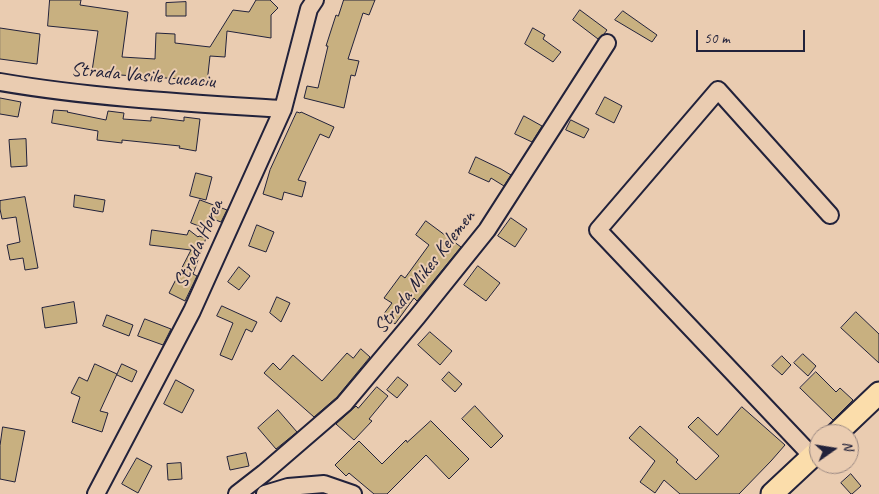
<!DOCTYPE html>
<style>
body{margin:0}
#map{position:relative;width:879px;height:494px;overflow:hidden;background:#eaccb1;font-family:Caveat,sans-serif}
canvas{display:block}
.north{position:absolute;left:809px;top:424px;width:50px;height:50px;box-sizing:border-box;background:#eaccb1;border:1px solid #9a8882;border-radius:50%;rotate:77deg;font-size:14px;font-weight:700;line-height:20px;text-align:center;color:#22223b}
.north::after{content:'';display:block;margin:auto;width:18px;height:22px;background:#22223b;clip-path:polygon(50% 0,100% 100%,50% 72%,0 100%)}
.scale{position:absolute;left:696px;top:30px;width:109px;height:22px;box-sizing:border-box;border:2px solid #22223b;border-top:0;padding-left:6px;font-size:15px;line-height:18px;white-space:nowrap;color:#22223b;-webkit-text-stroke:4px #eaccb1;paint-order:stroke}
</style>
<div id="map">
<canvas width="879" height="494"></canvas>
<div class="north">N</div>
<div class="scale">50 m</div>
</div>
<script>
const c = document.querySelector('canvas').getContext('2d');
c.lineJoin = 'round';
function fillPath(path, color) { c.fillStyle = color; c.fill(path, 'evenodd'); }
function stroke(path, color, width, dash) { c.strokeStyle = color; c.lineWidth = width; c.lineCap = dash ? 'butt' : 'round'; c.setLineDash(dash || []); c.stroke(path); }
function write(font, color, halo, rows, align = 'center') {
  c.font = font + ' Caveat,sans-serif'; c.lineWidth = 4; c.setLineDash([]); c.textBaseline = 'middle'; c.strokeStyle = halo; c.fillStyle = color; for (const [text, x, y, turn = 0] of rows) {
    c.save(); c.translate(x, y); c.rotate((+turn || 0) * Math.PI / 180); c.textAlign = isNaN(turn) ? turn : align; if (halo) c.strokeText(text, 0, 0); c.fillText(text, 0, 0); c.restore();
  }
}
const building = new Path2D(`
 M50,0h31l-1,5 48,7 -6,45 33,2 1,-26 19,1v9l35,4 23,-37 16,2 7,-12h14l8,8 -7,7v23l-44,-7 -2,26 -15,-1 -3,27 -26,-3v-1l-61,-4 -28,-4 6,-40 -50,-5z
 M344,0h31l-6,15 -6,-2 -15,46 11,2 -4,15 -4,-1 -7,33 -40,-10 3,-12 11,2 10,-42h-2l10,-31 2,1z
 M186,2v14h-20v-13z
 M580,10l27,20 -3,4 -6,5 -25,-19z
 M623,11l34,24 -5,7 -37,-22z
 M0,28l40,6 -3,30 -37,-5z
 M533,28l12,7 -2,4 18,13 -8,10 -28,-18z
 M605,97l17,9 -8,17 -18,-9z
 M0,98l21,4 -3,15 -18,-3z
 M54,110l14,1 -1,1 39,8 2,-9 16,2 -1,6 28,2v-4l33,4v-4l16,2 -4,32 -17,-3 1,-2 -58,-6v3l-25,-3 1,-9 -46,-8z
 M297,112l3,1 1,-1 33,15 -5,11 -9,-4 -22,46 8,2 -4,15 -18,-5 -2,8 -19,-6 7,-24z
 M524,116l18,10 -10,16 -17,-8z
 M571,120l18,9 -5,9 -18,-8z
 M26,139l1,27 -16,1 -2,-27z
 M476,157l25,12 10,6 -7,11 -13,-8 -2,4 -20,-9z
 M196,173l16,4 -6,23 -16,-4z
 M75,195l30,5 -2,12 -29,-5z
 M25,197l13,71 -13,2 -2,-12 -13,2 -3,-15 13,-3 -4,-25 -14,2 -2,-10v-8z
 M200,200l27,10 -6,12 -8,-3 -4,11 -18,-7z
 M511,218l16,11 -12,18 -17,-11z
 M426,221l35,26 -44,54 -3,-3 -19,26 -12,-9 9,-12 -8,-5 17,-23 4,3 24,-33 -13,-10z
 M257,225l17,7 -8,20 -17,-6z
 M152,230l35,5 2,-5 9,7 1,-1 7,2 -13,36 4,2 -12,25 -16,-8 22,-43 -41,-5z
 M478,266l22,17 -14,18 -22,-16z
 M239,267l11,9 -11,14 -11,-8z
 M277,297l13,6 -9,19 -11,-9z
 M74,302l3,21 -32,5 -3,-20z
 M222,306l35,16 -5,10 -6,-3 -14,31 -12,-5 13,-32 -16,-7z
 M856,312l23,22v29l-38,-35z
 M107,315l26,10 -4,11 -26,-10z
 M145,319l26,10 -8,16 -25,-9z
 M430,332l22,19 -12,14 -22,-20z
 M361,349l9,8 -33,40 -23,20 -50,-44 9,-10 7,7 13,-15 29,26 25,-28 6,5z
 M803,354l13,12 -8,10 -14,-13z
 M782,356l9,9 -9,10 -10,-9z
 M95,364l22,10 -17,37 8,2 -6,19 -30,-10 8,-25 -9,-4 8,-16 8,4z
 M122,364l15,7 -5,11 -15,-7z
 M449,372l13,12 -7,8 -13,-12z
 M816,372l20,20 4,-4 13,12 -20,20 -33,-32z
 M398,377l10,8 -11,13 -10,-8z
 M176,380l18,10 -12,23 -18,-9z
 M377,387l11,9 -19,23 3,2 -18,19 -18,-16 20,-18 2,2z
 M475,406l28,30 -12,12 -29,-29z
 M742,407l43,38 -14,16 -32,33h-59l-16,-14 -9,13 -15,-11 15,-21 -26,-23 11,-12 38,34 -2,2 20,18 23,-24 -31,-29 10,-10 19,18z
 M278,410l19,22 -21,17 -18,-21z
 M431,421l38,38 -20,20 -23,-24 -39,39h-13l-25,-21 -3,3 -11,-11 24,-24 23,23 24,-24 1,2z
 M3,427l22,4 -10,51 -15,-3v-33z
 M246,453l3,13 -19,4 -3,-13z
 M137,458l15,8 -14,27 -16,-9z
 M181,463l1,16 -14,1 -1,-16z
 M851,474l10,12 -9,8h-1l-10,-11z`);
const minor = new Path2D(`
 M0,82c93,16 189,21 283,27
 M812,456l-214,-226 120,-140 112,125
 M96,494l96,-183 91,-202 26,-100 6,-9
 M237,494l27,-21 80,-69 73,-87 70,-87 120,-187
 M265,494l23,-7 36,-3 29,10`);
const major = new Path2D(`
 M836,434l43,-41
 M772,494l47,-44`);
const streetNames = [
 ["Strada Vasile Lucaciu",143,76,5],
 ["Strada Horea",199,244,-66],
 ["Strada Mikes Kelemen",425,272,-52]
];
fillPath(building, '#c8b080');
stroke(building, '#22223b', 1);
stroke(minor, '#22223b', 20);
stroke(major, '#22223b', 25);
stroke(minor, '#eaccb1', 16);
stroke(major, '#fbddab', 21);
write('20px', '#22223b', '#eaccb1', streetNames);
</script>
